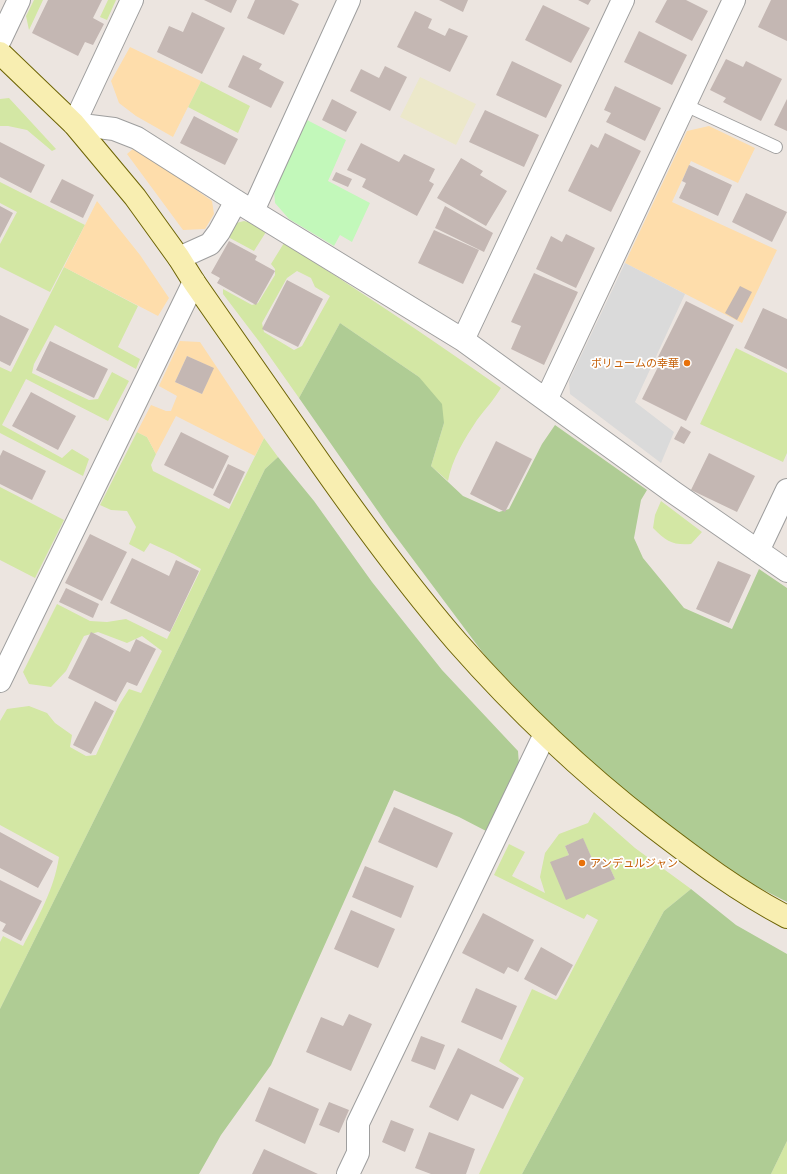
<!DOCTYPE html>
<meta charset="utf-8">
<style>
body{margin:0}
canvas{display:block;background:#ece5e0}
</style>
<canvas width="787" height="1174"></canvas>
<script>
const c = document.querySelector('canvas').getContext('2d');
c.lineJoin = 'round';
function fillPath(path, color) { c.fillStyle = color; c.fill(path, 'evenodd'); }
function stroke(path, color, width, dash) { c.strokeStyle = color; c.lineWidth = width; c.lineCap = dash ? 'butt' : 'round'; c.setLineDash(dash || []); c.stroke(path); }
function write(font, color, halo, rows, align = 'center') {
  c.font = font + ' "Exo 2","Noto Sans JP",sans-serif'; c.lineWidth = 3.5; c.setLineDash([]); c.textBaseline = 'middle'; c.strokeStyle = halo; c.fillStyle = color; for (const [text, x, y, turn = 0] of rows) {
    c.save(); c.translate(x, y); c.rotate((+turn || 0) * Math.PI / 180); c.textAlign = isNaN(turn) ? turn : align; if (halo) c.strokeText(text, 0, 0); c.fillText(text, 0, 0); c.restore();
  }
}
const farmland = new Path2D(`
 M420,77l56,27 -20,41 -56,-28z`);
const grass = new Path2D(`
 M34,0h9l-14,30 -3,-14z
 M108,0h8l-9,20 -7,-3z
 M201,81l49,25 -12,27 -50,-26z
 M9,98l47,51 -4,2 -25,-21 -19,-4h-8v-27z
 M0,182l85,43 -35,67 -50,-25v-23l17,-32 -17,-9z
 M244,221l8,2 14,9 -12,19 -26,-14 8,-14z
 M284,243c73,46 146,95 217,145 -8,13 -15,20 -24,32 -12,18 -25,39 -29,61l-17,-15 13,-43 -25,-46 -79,-54 -41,75 -38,-54 -38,-50v-5l29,16 6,-2 17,-28v-6l-4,-5zM297,271l14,7 4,9 15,9 -28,50 -8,4 -30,-18 -2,-9 25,-45z
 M64,267l74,39 -20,41 22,12 -4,10 -81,-44 -21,39 -2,9 57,27 9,-1 14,-27 17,9 -21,40 -82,-42 -24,46 60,33 10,-9 17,10 -6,17 -83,-43v-66l11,5z
 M736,348l51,25v80l-4,9 -83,-38z
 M137,432l10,5 9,17 -5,11 2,6 76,38 35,-71 14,19 -13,12 -123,255 -142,285v-67l3,-6 20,10c15,-29 31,-56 36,-89l-59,-32v-104l7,-12 22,-3 18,7 8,10 17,12 -2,12 16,9 10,-1 23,-50 10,-16 12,4 21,-42 -20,-15 -15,7 -29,-11 -14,4 -18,35 -15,16 -22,-3 -6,-12 34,-68 33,17 17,1 19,-3 41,20 34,-70 -27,-15 -24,-11 -6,9 -15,-8 7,-17 -9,-16 -16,-1 -11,-5z
 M0,487l64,33 -29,58 -35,-18z
 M661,501l41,31 -11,12c-19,1 -24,-2 -38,-16l2,-13z
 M594,812l41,36 56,41 -27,22 -142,263h-43l45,-96 -25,-17 33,-72 24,11 2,-2 40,-78 -11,-6 -3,5 -90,-44 15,-31 16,8 -13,24 33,17 -5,-16 5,-24 14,-19 29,-11zM583,839l11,24 11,-5 10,21 -64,-16 18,-8 -4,-9z
 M787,1141v33h-16z`);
const forest = new Path2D(`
 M340,323l79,54 23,27 2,19 -13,43 32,30 36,16 10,-3 33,-65 13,-19 92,65 -6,10 -7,38 9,20 41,50 48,21 27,-60 28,19v314l-39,-20 -89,-64 -88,-72 -85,-89 -95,-127 -92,-132z
 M278,457l36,44 58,81 70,88 76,81 1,14 -31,67 -29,-15 -65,-27 -123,275 -50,70 -22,39h-199v-165l142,-285 123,-255z
 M691,889l45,36 51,29v187l-16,33h-249l142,-263z`);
const sand = new Path2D(`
 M130,47l71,34 -28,56 -37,-21 -17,-13 -8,-22z
 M709,126l46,22 -17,35 -47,-22 -19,41 105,48 -35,73 -117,-60 62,-132z
 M135,147l77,54 2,13 -9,15 -22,1 -56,-76z
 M97,201l43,54 29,43 -11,18 -94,-49z
 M180,341l20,1 64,96 -9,18 -79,-40 -20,38 -9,-17 -10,-5 14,-27 15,6h5l6,-15 -18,-10zM187,356l26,12 -11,26 -27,-12z`);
const park = new Path2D(`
 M307,120l39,20 -18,41 42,22 -18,39 -12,-7 -6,11 -45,-27 -14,-16 -1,-13z`);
const parking = new Path2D(`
 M625,263l60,31 -50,108 39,30 -13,31 -91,-69 -1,-13z`);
const building = new Path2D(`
 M48,0h54l-9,18 11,6 -11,21 -8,-3 -7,14 -46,-23z
 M204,0h33l-6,13z
 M255,0h36l8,4 -15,31 -37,-17z
 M439,0h29l-5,12z
 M578,0h13l-3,5z
 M667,0h19l22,11 -16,30 -37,-19z
 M771,0h16v41l-29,-14z
 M543,5l47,23 -19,35 -46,-23z
 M415,11l17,8 -4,9 17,8 4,-8 19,8 -18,36 -53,-25z
 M192,12l33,16 -23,46 -45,-22 12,-26 14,6z
 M639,31l48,24 -15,30 -48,-23z
 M243,55l19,9 -3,5 25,13 -13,26 -43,-21z
 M726,59l17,8 3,-6 36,18 -21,42 -38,-19 3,-4 -16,-8z
 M512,61l50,24 -16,33 -50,-23z
 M385,66l22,11 -17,34 -40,-20 11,-22 18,9z
 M615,86l46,22 -16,33 -39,-19 5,-9 -7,-3z
 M332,99l25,13 -11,20 -24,-12z
 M787,99v32l-13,-6z
 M485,110l54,25 -15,32 -55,-25z
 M194,116l44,23 -13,26 -45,-22z
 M605,133l36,18 -30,61 -43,-21 23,-47 7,4z
 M0,142l45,23 -14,28 -31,-16z
 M361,143l38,19 5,-8 31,15 -6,12 5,3 -17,32 -55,-29 4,-8 -19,-9z
 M461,158l22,13 -3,4 27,16 -21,35 -49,-28z
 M689,165l43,20 -14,31 -39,-18 7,-15 -4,-2z
 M336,172l16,7 -4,8 -16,-7z
 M62,179l32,16 -11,23 -33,-16z
 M746,193l41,19 -15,30 -40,-20z
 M0,206l13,7 -13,25z
 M445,206l48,27 -9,19 -49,-24z
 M434,230l45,20 -16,34 -45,-21z
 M566,234l29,14 -19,40 -40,-19 15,-33 11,6z
 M229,241l28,15 -2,4 20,11 -19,34 -39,-22 3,-5 -9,-5z
 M534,273l44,19 -34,73 -33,-16 10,-23 -10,-4z
 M287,280l36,19 -25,48 -36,-18z
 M740,286l12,6 -15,28 -12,-7z
 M686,301l48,24 -48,96 -44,-22 16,-32 -4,-2z
 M763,308l24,11v50l-43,-21z
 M0,315l29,14 -19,37 -10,-5z
 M50,341l58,28 -14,29 -58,-28z
 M187,356l27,12 -12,26 -27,-12z
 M31,392l45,24 -18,34 -46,-24z
 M681,426l10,6 -7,12 -10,-5z
 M181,432l48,24 -16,33 -49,-24z
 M496,441l36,18 -27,53 -35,-18z
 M3,450l43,21 -14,29 -32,-16v-28z
 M709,453l46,23 -18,36 -46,-22z
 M228,464l17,8 -15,32 -17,-9z
 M90,534l37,18 -25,49 -37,-18z
 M132,558l37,18 7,-16 23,11 -29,61 -60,-29z
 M718,561l33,14 -22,48 -33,-14z
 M66,588l33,16 -6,14 -34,-16z
 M91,632l39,20 6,-13 20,10 -19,37 -10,-4 -11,20 -48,-24z
 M95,701l19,10 -23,43 -18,-9z
 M394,807l59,26 -16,35 -59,-26z
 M0,832l53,29 -15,27 -38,-20z
 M583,838l11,25 11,-6 10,22 -49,21 -16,-38 19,-7 -4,-9z
 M365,866l49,20 -13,32 -49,-21z
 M0,880l42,21 -21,40 -19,-10 4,-7 -6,-3z
 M351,910l44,19 -17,39 -44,-19z
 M483,913l51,27 -16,32 -10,-5 -4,7 -42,-21z
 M541,947l32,18 -17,31 -32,-17z
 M476,988l41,18 -15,34 -41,-18z
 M349,1014l23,10 -21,47 -45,-19 15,-35 22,9z
 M421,1036l24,9 -10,25 -24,-9z
 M458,1048l61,30 -16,31 -32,-15 -13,27 -29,-14z
 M269,1087l50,22 -14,35 -50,-23z
 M329,1102l20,8 -10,23 -20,-8z
 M391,1120l23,9 -9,23 -23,-10z
 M429,1132l46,17 -9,25h-35l-16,-6z
 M264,1149l54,25h-66z`);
const lane = new Path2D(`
 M685,105l91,42`);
const street = new Path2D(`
 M132,0l-58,124 40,5 23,9 99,63 227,139 210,152 114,79
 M0,40l19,-40
 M253,211l96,-211
 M179,258l31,-14 9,-12 17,-31
 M463,340l160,-340
 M546,400l188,-400
 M758,551l29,-61
 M0,681l194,-399
 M348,1174l10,-21v-30l187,-389`);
const secondary = new Path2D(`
 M0,53l74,71 61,73 44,61 15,24c36,51 71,102 106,152 49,71 100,142 157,208 59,67 124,129 195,184 43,33 87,66 135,91`);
const markers = [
 [687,363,4,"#e8710a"],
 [582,863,4,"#e8710a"]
];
const foodNames = [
 ["ボリュームの幸華",679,363],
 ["アンデュルジャン",590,863,"left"]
];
fillPath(farmland, '#ece8ca');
fillPath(grass, '#d3e7a4');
fillPath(forest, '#afcc94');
fillPath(sand, '#feddab');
fillPath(park, '#c2f8ba');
fillPath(parking, '#dadada');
fillPath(building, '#c4b7b3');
stroke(lane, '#9e9e9e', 14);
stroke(street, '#9e9e9e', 24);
stroke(secondary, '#6d6405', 24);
stroke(lane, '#fff', 12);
stroke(street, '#fff', 22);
stroke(secondary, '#f8eeb1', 22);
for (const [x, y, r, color] of markers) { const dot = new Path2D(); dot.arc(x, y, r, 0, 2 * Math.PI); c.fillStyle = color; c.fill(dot); stroke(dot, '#fff', 1.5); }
write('11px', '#c56008', '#fff', foodNames, 'right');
</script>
